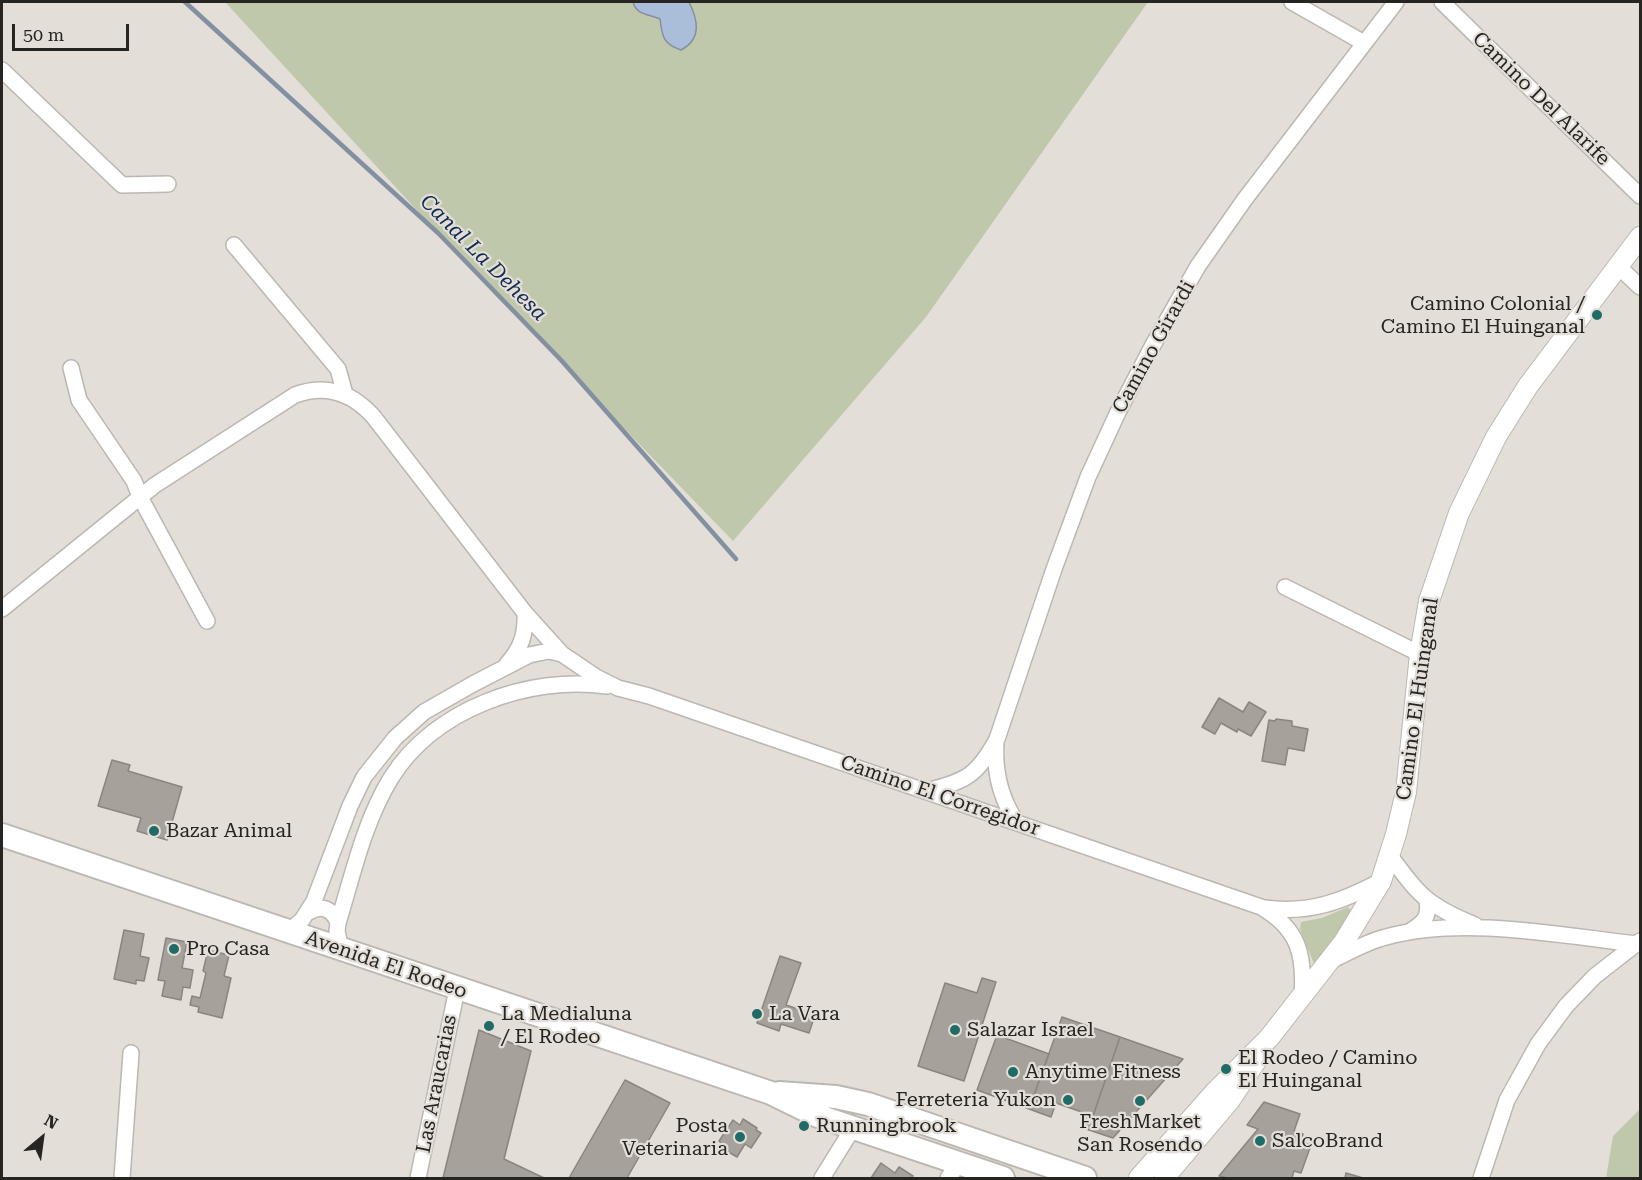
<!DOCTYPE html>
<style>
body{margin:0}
#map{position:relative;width:1642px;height:1180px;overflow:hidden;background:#e3ded7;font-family:"Roboto Serif",serif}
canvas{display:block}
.frame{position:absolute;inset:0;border:3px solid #272522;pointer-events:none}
.north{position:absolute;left:12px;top:1108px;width:60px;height:60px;-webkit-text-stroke:4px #e3ded7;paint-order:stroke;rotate:29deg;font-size:16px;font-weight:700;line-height:24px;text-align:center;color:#272522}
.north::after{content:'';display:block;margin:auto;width:21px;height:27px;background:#272522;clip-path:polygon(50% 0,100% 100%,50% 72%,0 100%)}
.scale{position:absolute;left:12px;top:24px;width:117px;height:27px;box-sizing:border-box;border:3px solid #272522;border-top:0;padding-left:8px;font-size:18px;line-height:21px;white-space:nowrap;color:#272522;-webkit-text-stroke:4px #e3ded7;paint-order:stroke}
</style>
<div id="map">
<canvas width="1642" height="1180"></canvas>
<div class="frame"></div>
<div class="north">N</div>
<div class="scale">50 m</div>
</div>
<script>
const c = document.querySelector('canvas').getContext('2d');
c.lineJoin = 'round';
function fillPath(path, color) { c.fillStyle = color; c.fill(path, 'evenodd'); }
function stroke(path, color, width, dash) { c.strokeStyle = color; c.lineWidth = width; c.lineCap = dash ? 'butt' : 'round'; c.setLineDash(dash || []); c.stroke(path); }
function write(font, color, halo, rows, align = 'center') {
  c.font = font + ' "Roboto Serif",serif'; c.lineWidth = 4.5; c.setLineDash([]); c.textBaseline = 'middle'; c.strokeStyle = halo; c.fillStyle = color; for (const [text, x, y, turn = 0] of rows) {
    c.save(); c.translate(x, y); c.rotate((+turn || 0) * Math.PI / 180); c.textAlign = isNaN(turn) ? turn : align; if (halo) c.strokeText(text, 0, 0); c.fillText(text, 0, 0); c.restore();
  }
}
const green = new Path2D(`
 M225,2h923l-222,315 -193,224 -240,-248z
 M1348,907l4,5 -15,26 -20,26h-3l-14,-35 1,-7 21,-4z
 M1640,1109v69h-34l7,-42z`);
const water = new Path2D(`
 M633,2h56c9,18 13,37 -8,48 -18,-6 -19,-14 -21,-31 -11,-5 -24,-4 -27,-17z`);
const stream = new Path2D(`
 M185,2l253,231 123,127 175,199`);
const building = new Path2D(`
 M1219,698l24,14 6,-10 17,10 -15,24 -13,-7 -1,3 -16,-9 -6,11 -13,-7z
 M1276,719l16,2v5l16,3 -4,22 -16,-3 -3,17 -23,-4 7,-41 6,1z
 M112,760l18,5 -2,6 54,16 -15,53 -30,-9 4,-13 -43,-12z
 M124,930l20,4 -4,22 9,2 -5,23 -8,-1v4l-22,-5z
 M166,938l21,4 -5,26 11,2 -3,18 -7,-1 -2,13 -19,-4 3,-15 -7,-1z
 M208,950l21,5 -5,21 7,2 -9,40 -24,-6 1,-5 -9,-2 2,-9 8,2 6,-25 -3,-2z
 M780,956l21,7 -15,42 29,10 -6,18 -28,-9 -2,7 -22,-8z
 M982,978l14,4 -32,99 -46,-15 27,-83 32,10z
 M1062,1017l58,20 -27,79 -37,-13 -5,14 -22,-8z
 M479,1030l52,21 -27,108 40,19h-101z
 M997,1035l52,19 -20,55 -52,-19z
 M1120,1037l63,22 -70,79 -27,-9 2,-8 -6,-2 2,-6 9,3z
 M625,1080l45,23 -43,75h-58z
 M1264,1102l36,12 -6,17 9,3 -2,8 10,3 -10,28 -7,-2 -2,7h-64l-9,-2 39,-47 -11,-4z
 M743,1119l14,9 -1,2 5,3 -10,15 -6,-4 -8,13 -17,-10 2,-3 -3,-3 14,-21 7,5z
 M881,1163l14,10 4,-6 14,9 -2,2h-40z
 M1346,1173l17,5h-18z`);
const minor = new Path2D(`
 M1292,2l72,41
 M1442,2l198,194
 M2,70l120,115 46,-1
 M234,245l104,124 7,25
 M1618,266l22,21
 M71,368l8,32 55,81 6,16 67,124
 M1285,587l135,67
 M2,609l153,-124 140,-90c30,-11 56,-3 78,21l152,197 37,41
 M507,664c14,-15 19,-30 18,-51
 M996,742c-2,30 4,56 21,81
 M926,791c40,-10 51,-15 71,-52l57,-170 34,-92 30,-65 35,-67 45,-79 47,-67 151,-197
 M1389,854c29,41 39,52 86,71
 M1264,908c45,6 77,-6 117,-27
 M309,912c12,-8 24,-3 29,11
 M288,932l14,-12 12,-19 36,-95 14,-29 31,-39 29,-26 49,-28 56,-29 20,-4 13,3 34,23 22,11 31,8 612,211c38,22 44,48 41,90
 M1409,932c14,-9 21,-14 18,-31
 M341,950l-4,-19 1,-8c15,-49 26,-101 53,-145 43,-69 138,-103 216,-92
 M1331,961c18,-9 35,-19 55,-24 76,-21 172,-2 250,7
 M122,1178l9,-125
 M418,1178l39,-189
 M822,1178l31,-50
 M948,1178l11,-14
 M1481,1178l26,-78 31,-56 28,-38 29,-30 45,-35`);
const tertiary = new Path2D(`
 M1139,1178l75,-85 55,-55 75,-96 37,-61 15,-47 10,-42 14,-138 9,-53 30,-88 37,-76 32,-51 112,-149
 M1164,1178l66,-78 28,-42`);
const secondary = new Path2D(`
 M2,835l769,258 47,23 185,62
 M779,1093l57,4 32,7 217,74`);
const markers = [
 [1597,315,6,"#206b67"],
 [154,831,6,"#206b67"],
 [174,949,6,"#206b67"],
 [757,1014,6,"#206b67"],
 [489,1026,6,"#206b67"],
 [955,1030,6,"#206b67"],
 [1226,1069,6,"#206b67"],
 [1013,1072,6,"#206b67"],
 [1068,1100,6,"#206b67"],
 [1140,1101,6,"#206b67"],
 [804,1126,6,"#206b67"],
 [740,1137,6,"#206b67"],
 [1260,1141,6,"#206b67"]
];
const streetNames = [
 ["Camino Del Alarife",1541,99,44],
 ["Camino Girardi",1154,347,-61],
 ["Camino El Huinganal",1418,699,-82],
 ["Camino El Corregidor",940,796,19],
 ["Avenida El Rodeo",386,965,19],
 ["Las Araucarias",437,1084,-79]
];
const poiNames = [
 ["Camino Colonial /",1585,304,"right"],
 ["Camino El Huinganal",1585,327,"right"],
 ["Bazar Animal",166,831],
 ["Pro Casa",186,949],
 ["La Medialuna",501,1014],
 ["/ El Rodeo",501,1037],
 ["La Vara",769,1014],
 ["Salazar Israel",967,1030],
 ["El Rodeo / Camino",1238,1058],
 ["El Huinganal",1238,1081],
 ["Anytime Fitness",1025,1072],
 ["Ferreteria Yukon",1056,1100,"right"],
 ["FreshMarket",1140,1122,"center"],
 ["San Rosendo",1140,1145,"center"],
 ["Posta",728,1126,"right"],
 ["Veterinaria",728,1149,"right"],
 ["Runningbrook",816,1126],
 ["SalcoBrand",1272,1141]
];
const waterNames = [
 ["Canal La Dehesa",483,258,45]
];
fillPath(green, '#c0c8ac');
fillPath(water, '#abbed9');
stroke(water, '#8390a2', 1.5);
stroke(stream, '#8390a2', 4.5);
fillPath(building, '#a6a19b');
stroke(building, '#8a867f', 1.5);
stroke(minor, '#bcb7b1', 18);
stroke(tertiary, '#bcb7b1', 22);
stroke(secondary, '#bcb7b1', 26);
stroke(minor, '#fff', 15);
stroke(tertiary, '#fff', 20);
stroke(secondary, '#fff', 22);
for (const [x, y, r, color] of markers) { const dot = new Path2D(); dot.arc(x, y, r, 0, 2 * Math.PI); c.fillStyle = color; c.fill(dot); stroke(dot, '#e3ded7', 2); }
write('20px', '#272522', '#e3ded7', streetNames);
write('20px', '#272522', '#e3ded7', poiNames, 'left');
write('italic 21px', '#112c50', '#e3ded7', waterNames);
</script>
